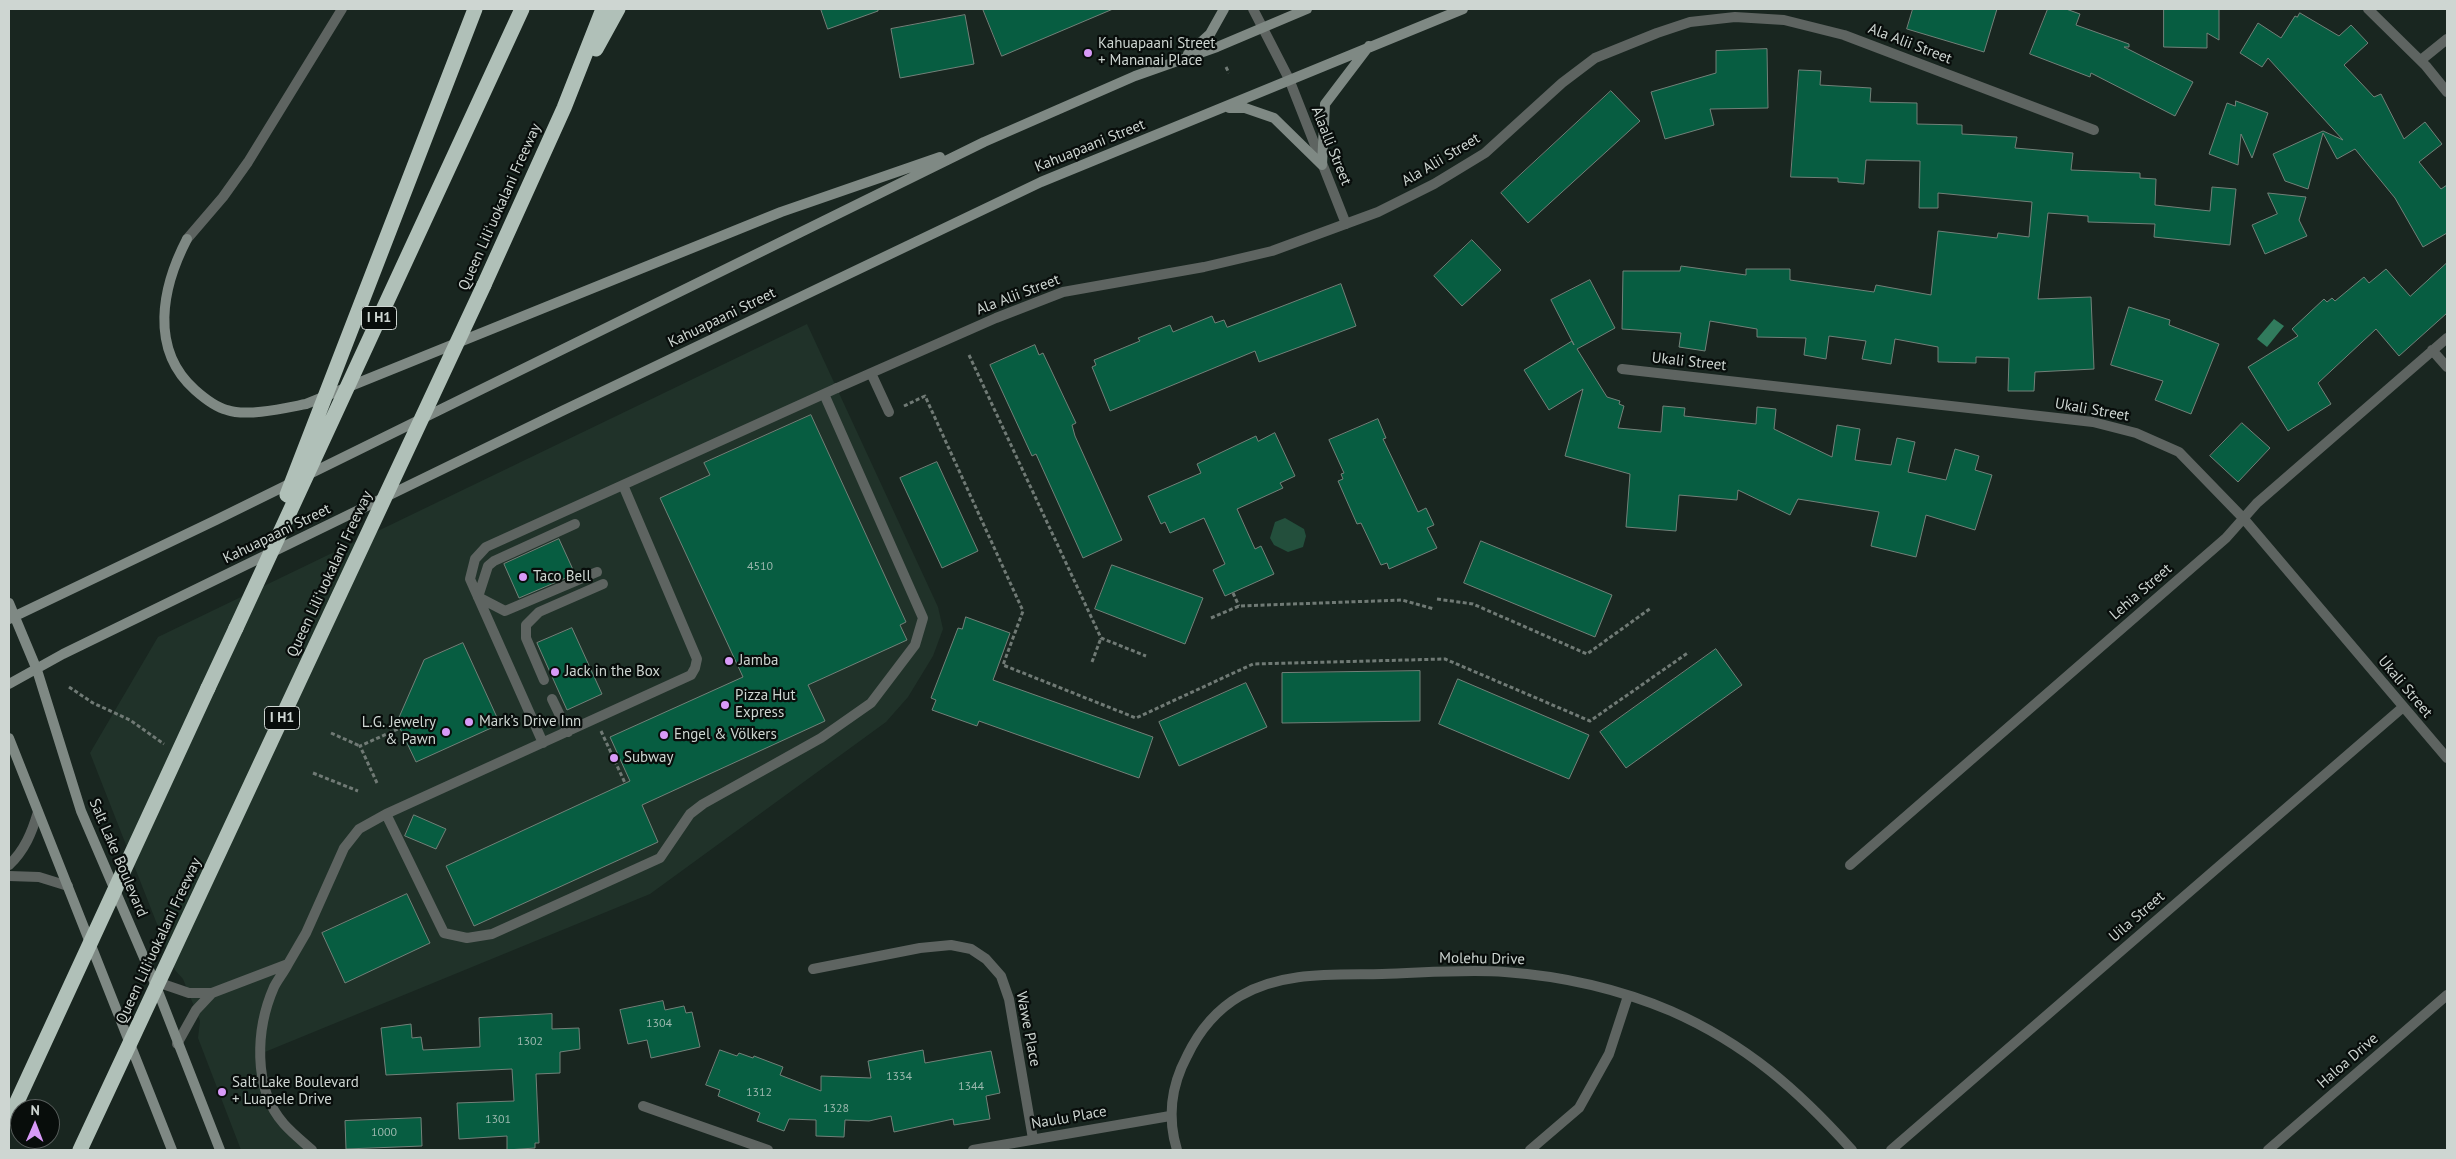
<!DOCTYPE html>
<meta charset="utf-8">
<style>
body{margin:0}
#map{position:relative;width:2456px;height:1159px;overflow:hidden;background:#192620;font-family:"PT Sans",sans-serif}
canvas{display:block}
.frame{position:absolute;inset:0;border:10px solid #ced6d2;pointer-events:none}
.north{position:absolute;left:10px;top:1099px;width:50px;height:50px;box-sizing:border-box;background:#080d0b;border:1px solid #575d5b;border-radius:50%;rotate:1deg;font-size:14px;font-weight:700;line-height:20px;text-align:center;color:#ced6d2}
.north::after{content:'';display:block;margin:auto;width:18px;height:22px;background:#d89af8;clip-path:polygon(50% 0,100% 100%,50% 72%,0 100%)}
</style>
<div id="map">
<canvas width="2456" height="1159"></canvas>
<div class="frame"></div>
<div class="north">N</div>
</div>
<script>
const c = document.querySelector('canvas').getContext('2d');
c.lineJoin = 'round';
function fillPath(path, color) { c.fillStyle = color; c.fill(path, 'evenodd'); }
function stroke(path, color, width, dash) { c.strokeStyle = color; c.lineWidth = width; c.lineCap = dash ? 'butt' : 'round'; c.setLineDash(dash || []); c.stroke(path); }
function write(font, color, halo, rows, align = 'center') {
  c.font = font + ' "PT Sans",sans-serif'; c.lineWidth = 4.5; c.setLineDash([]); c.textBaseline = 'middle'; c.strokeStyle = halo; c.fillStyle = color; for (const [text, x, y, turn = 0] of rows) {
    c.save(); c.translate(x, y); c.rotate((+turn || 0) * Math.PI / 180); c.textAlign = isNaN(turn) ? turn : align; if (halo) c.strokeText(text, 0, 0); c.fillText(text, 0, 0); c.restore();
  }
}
const built = new Path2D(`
 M807,324l131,283 5,22 -10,27 -25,41 -22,25 -236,172 -390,160 11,48 41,48h-71l-43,-112 2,-17 -17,-42 -8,-9 -85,-217 68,-116z`);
const green = new Path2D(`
 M1285,518l19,11 2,7 -3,11 -15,5 -14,-7 -4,-7 5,-16z`);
const water = new Path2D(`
 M2274,319l10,7 -17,21 -10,-8z`);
const building = new Path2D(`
 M821,9h57v2l-50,18z
 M983,9h130l-111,47z
 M1913,9h84l-13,43 -77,-23z
 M2048,9h18l14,5 -4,11 53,19v3h-5l69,35 -18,34 -84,-43 -1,4 -60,-23z
 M2164,9h55v31l-12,-7v15l-43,-1z
 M2300,13l39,23 12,-11 17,18 -24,22 30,32 7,-3 23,45 21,-17 17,22 -23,18 22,27 6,-4v48l-24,14 -28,-49 -40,-49 -18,10 -14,-26 -15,56 -23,-8 -12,-27 50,-23 20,9 -75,-82 -6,9 -22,-14 18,-30 23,15 14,-22 2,1z
 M965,15l9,49 -74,14 -9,-49z
 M1767,49l1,59 -58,1 4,16 -49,14 -14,-47 65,-19v-22z
 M1799,70l22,1 -1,14 51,3 -1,14 47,1v21l45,1v9l55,3 -2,11 58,5 -2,17 69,3v5l16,1 -1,26 55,6 2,-24 24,2 -6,56 -76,-8 1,-13 -67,-2v-6l-40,-3 -10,86 53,-2 3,72 -59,3 -1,19h-26l1,-33 -33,-1v6l-38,-1v-15l-43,-8 -4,25 -29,-5 4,-18 -37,-5 -3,23 -22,-4 2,-17 -49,-1v-8l-47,-8 -5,30 -26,-4 2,-14 -59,-4 1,-58h57l1,-5 65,9v-6h44v11l84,12 2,-7 55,10 7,-64 59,7 1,-5 31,4 3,-35 -94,-9v15h-19l1,-47 -54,-1 -2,24 -26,-2v-4l-47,-1z
 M1611,91l29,30 -112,102 -27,-30z
 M2236,101l32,12 -16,45 -11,-24 -3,31 -29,-11 18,-51 8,3z
 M2268,193l38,4 -7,23 8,16 -42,18 -13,-29 25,-11z
 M1472,240l29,30 -39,36 -28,-30z
 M2447,263v50l-48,43 -23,-27 -58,54 13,21 -43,27 -40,-64 50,-31 -6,-7 32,-30 3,3 5,-4 3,3 29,-24 5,6 17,-14 24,27z
 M1590,280l25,48 -38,21 30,48 13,4 -1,3 5,2 -6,22 43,4 2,-26 22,2 -1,8 72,8 1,-17 19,2 -2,20 58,28 5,-32 23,4 -5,31 36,5 6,-27 18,4 -7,30 38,8 9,-31 24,7 -4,14 17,5 -17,55 -49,-15 -10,42 -45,-11 8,-34 -81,-13 -8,16 -52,-25 -1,10 -58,-5 -3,36 -50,-4 4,-53 -65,-18 18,-67 -34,21 -25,-40 48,-29 2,4 -23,-45z
 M1341,284l15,42 -97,36 -4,-11 -145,60 -18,-44 4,-2 -2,-5 46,-19 -2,-3 32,-13 3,7 39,-16 3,7 9,-3 3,7z
 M2129,307l41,13 -1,5 50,19 -28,70 -36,-14 8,-19 -52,-16z
 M1035,345l4,10 4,-2 33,70 -4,2 3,11 47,104 -39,18 -47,-104 -4,2 -42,-91z
 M811,415l95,207 -6,3 7,15 -99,45 17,36 -183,84 16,37 -184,84 -28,-60 184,-85 -20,-44 133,-60 -83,-179 50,-23 -6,-12z
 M1378,419l8,19 -3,1 35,73 8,-4 8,17 -7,3 10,20 -48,21 -2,-6 -6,2 -20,-42 -4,1 -19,-43 5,-2 -2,-5 3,-1 -15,-33z
 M2242,423l28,25 -32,34 -28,-26z
 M1275,433l20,43 -15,7 3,5 -46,21 18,40 6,-3 13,28 -49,22 -12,-26 12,-6 -21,-46 -34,15 -5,-11 -4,2 -13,-28 53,-23 -4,-9 42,-20 17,-8 2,5z
 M937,462l41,89 -36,17 -42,-90z
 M559,539l16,35 -56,24 -15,-34z
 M1481,541l131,54 -17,42 -131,-54z
 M1112,565l91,33 -18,46 -90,-35z
 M966,617l44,16 -17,47 160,57 -14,41 -160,-57 -2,5 -45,-16 4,-10 -5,-2 27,-70 4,1z
 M572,628l30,66 -35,16 -30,-67z
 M463,643l37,81 -84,38 -19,-40 27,-62z
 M1716,649l26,36 -116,83 -26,-36z
 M1420,671v50l-138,2v-50z
 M1458,679l131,56 -20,44 -130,-55z
 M1246,683l21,44 -88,39 -20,-44z
 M414,815l32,14 -10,20 -31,-13z
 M407,894l23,49 -85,40 -23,-50z
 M663,1001l2,9 19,-4 2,7 6,-1 8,35 -49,11 -4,-18 -19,4 -8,-34z
 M552,1014v15l27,-1 1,21 -20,3v21l-24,1 3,69h-4v5l-28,2v-14l-48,3 -2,-36 57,-2 -2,-32 -126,6 -5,-47 30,-4 1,14 9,-1 2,13 57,-3 -1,-29z
 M720,1050l17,6 2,-3 14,5 1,-2 29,11 -3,8 41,16v-15l50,2 -3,-17 55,-11 2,13 66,-12 9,42 -14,3 4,23 -36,6 -1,-6 -59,13 -3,-16 -22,5 -24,-1 -1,17 -28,-1v-16l-27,-1 -5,12 -27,-10 3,-8 -42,-17 2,-6 -14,-5z
 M421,1118l1,28 -76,3 -1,-28z`);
const path = new Path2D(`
 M1226,67l3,6
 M969,355l132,283 45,18
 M904,406l21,-10 98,215 -20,54 133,53 117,-54 192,-5 145,62 99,-69
 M1233,593l6,13
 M1437,599l36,5 114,50 64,-46
 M1211,618l28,-12 163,-6 32,9
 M1092,662l9,-24
 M69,687l24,16 37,17 34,24
 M601,731l24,52
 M331,733l29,13
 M313,773l45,18
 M377,783l-17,-37 40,-18`);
const service = new Path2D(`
 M187,239l36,-42 25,-35 94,-153
 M575,524l-81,37 -6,5 -10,31 27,14 92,-39
 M544,680l-18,-42v-13l13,-13 64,-28
 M552,699l16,33
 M543,743l-73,-164 5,-20 11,-12 351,-159
 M386,814l305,-139 4,-7 2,-9 -74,-174
 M9,865c16,-15 23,-33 29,-53
 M9,876l30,1 29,9
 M288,964c-4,8 -10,15 -14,23 -18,41 -22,101 10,137 8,9 18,17 28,26
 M154,981l35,12h23l76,-29 18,-31 38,-85 15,-19 27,-15 58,119 23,5 25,-4 168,-76 30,-44 13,-10 118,-66 50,-35 44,-58 8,-27 -99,-224
 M177,1044l19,-34 16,-17`);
const minor = new Path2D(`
 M1253,9l36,70 57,145
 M2368,9l58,57 21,26
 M2421,60l26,-21
 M2432,350l15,17
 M1622,369l471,53 43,11 43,19 65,67 203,239
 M871,373l18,39
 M837,388l159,-70 67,-26 141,-25 68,-16 106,-39 56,-28 51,-31 77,-70 33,-25 62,-25 33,-11 45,-5 49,3 60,15 250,95
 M1850,865l376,-327 31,-35 190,-165
 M813,969l107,-21 31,-3 20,4 15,10 15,17 8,23 24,140
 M643,1106l125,44
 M973,1150l197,-34
 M1177,1150c-10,-33 -6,-64 10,-94 12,-25 29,-46 53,-60 42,-25 94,-21 142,-22 40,-1 83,-5 123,-2 57,4 114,17 166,39 75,33 127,79 181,139
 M1530,1150l49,-42 30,-54 19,-58
 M1891,1150l511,-442`);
const tertiary = new Path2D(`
 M2268,1150l179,-155`);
const secondary = new Path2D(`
 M1188,54l22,-20 14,-25
 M1229,108h16l29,10 48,47
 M1322,165l3,-61 44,-58
 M187,239c-25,48 -38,110 8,151 9,8 20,17 32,20 20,7 58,-2 79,-6l475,-192 159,-55
 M9,603l28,67 44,141 73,170 66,169
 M9,619l207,-99 768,-378 151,-66 82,-29 90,-38
 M9,684l54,-30 499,-243 479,-229 422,-173
 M9,738l163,412`);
const motorway = new Path2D(`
 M596,49l22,-40
 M484,285l80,-177 39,-99
 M208,688l28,-60`);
const motorwayBridge = new Path2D(`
 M287,495l188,-486
 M236,628l286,-619
 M9,1119l199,-431
 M80,1150l404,-865`);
const markers = [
 [1088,53,5,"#d89af8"],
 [523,577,5,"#d89af8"],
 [729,661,5,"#d89af8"],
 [555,672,5,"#d89af8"],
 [725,705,5,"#d89af8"],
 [469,722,5,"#d89af8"],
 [446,732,5,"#d89af8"],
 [664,735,5,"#d89af8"],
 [614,758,5,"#d89af8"],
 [222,1092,5,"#d89af8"]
];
const numberNames = [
 ["4510",760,567],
 ["1304",659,1024],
 ["1302",530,1042],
 ["1334",899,1077],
 ["1344",971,1087],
 ["1312",759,1093],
 ["1328",836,1109],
 ["1301",498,1120],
 ["1000",384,1133]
];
const shields = [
 [379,318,35],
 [282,718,35]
];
const shieldNames = [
 ["I H1",379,318],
 ["I H1",282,718]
];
const poiNames = [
 ["Kahuapaani Street",1098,44],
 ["+ Mananai Place",1098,61],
 ["Taco Bell",533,577],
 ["Jamba",739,661],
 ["Jack in the Box",565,672],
 ["Pizza Hut",735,696],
 ["Express",735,713],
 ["Mark’s Drive Inn",479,722],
 ["L.G. Jewelry",436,723,"right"],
 ["& Pawn",436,740,"right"],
 ["Engel & Völkers",674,735],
 ["Subway",624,758],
 ["Salt Lake Boulevard",232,1083],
 ["+ Luapele Drive",232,1100]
];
const streetNames = [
 ["Ala Alii Street",1910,44,21],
 ["Kahuapaani Street",1090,146,-22],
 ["Alaalli Street",1331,146,68],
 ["Ala Alii Street",1441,160,-31],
 ["Queen Liliʻuokalani Freeway",500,207,-66],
 ["Ala Alii Street",1018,295,-21],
 ["Kahuapaani Street",722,318,-26],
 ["Ukali Street",1689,362,6],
 ["Ukali Street",2092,410,10],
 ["Kahuapaani Street",277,534,-26],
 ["Queen Liliʻuokalani Freeway",330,574,-65],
 ["Lehia Street",2141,592,-41],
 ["Ukali Street",2405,687,50],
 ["Salt Lake Boulevard",118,858,67],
 ["Uila Street",2137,917,-41],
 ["Queen Liliʻuokalani Freeway",159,941,-65],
 ["Molehu Drive",1482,959,1],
 ["Wawe Place",1028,1029,79],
 ["Haloa Drive",2348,1061,-41],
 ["Naulu Place",1069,1118,-10]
];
fillPath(built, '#203229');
fillPath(green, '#234f3c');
fillPath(water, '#317b5d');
fillPath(building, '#075d41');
stroke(building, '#728179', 1);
stroke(path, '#707a75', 3, [4, 2.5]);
stroke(service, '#5e6461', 10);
stroke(minor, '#5e6461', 10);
stroke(tertiary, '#5e6461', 10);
stroke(secondary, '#7f8984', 10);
stroke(motorway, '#b0c0b8', 15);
stroke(motorwayBridge, '#b0c0b8', 15);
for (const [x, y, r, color] of markers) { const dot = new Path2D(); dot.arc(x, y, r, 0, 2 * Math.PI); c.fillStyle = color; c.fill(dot); stroke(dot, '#080d0b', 2); }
write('12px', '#9cb8ae', null, numberNames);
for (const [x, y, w] of shields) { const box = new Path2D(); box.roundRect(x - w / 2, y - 11.5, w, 23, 4); c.fillStyle = '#080d0b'; c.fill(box); stroke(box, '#ced6d2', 1); }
write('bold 14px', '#ced6d2', null, shieldNames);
write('15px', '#ced6d2', '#080d0b', poiNames, 'left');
write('15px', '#ced6d2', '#080d0b', streetNames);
</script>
